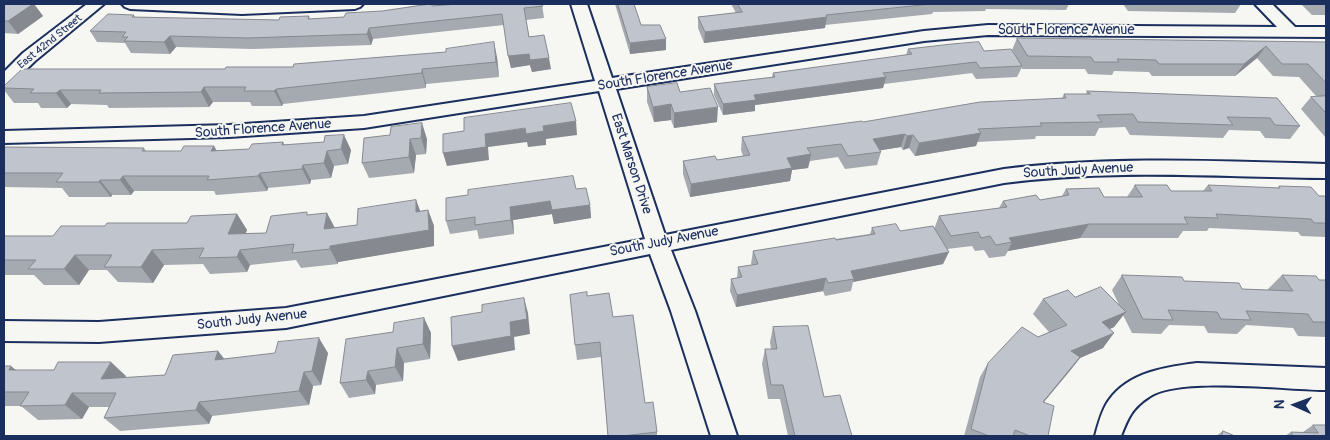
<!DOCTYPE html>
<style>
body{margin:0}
#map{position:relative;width:1330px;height:440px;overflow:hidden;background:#f6f6f2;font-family:Pangolin,sans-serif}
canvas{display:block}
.frame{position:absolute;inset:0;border:5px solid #1b2f5e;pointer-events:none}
.north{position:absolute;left:1270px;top:380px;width:50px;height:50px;-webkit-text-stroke:4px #f6f6f2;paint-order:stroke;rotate:272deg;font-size:14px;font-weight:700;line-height:20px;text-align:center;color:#1b2f5e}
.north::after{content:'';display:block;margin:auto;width:18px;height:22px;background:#1b2f5e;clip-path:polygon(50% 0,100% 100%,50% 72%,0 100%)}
</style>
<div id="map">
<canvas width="1330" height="440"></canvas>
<div class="frame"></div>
<div class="north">N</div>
</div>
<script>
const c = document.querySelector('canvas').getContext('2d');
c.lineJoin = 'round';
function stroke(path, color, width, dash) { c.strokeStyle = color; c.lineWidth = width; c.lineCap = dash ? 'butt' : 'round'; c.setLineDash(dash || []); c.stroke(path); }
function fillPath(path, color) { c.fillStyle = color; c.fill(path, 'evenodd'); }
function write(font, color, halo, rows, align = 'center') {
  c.font = font + ' Pangolin,sans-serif'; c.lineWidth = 4; c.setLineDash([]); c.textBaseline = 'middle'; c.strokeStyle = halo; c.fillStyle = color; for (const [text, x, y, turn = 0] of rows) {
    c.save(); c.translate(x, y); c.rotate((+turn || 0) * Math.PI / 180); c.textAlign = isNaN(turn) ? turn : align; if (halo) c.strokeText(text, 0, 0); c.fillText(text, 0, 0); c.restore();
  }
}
const minor = new Path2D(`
 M87,4h17l-69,57 -25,24 -6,1v-14l19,-19z
 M122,4h241l-3,3 -5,2 -113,5 -112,-5 -5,-2z
 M571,4h16l25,74 312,-47 64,-6 289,2 -22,-23h17l23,23h31v10l-338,-2 -64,6 -308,48 49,146 339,-66c107,-13 214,-8 322,-5v14c-110,-1 -212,-9 -322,5l-333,67 24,61 42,125h-26l-40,-125 -21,-57 -364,74 -187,14 -95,-1v-20l95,1 187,-14 359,-69 -46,-148 -235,37 -135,9 -225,6v-12l225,-6 135,-9 231,-35z
 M1197,363l129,5v22c-39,0 -148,-14 -177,7 -17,11 -21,21 -28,39h-26c3,-11 7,-27 14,-36 20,-28 57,-33 88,-37z`);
const wall = new Path2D(`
 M4,4h30l9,12 -25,18 -14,-1z
 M432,4v2l110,-2 2,14 -18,2 3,17 22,32 -19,3 -2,-7 -19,3 -7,-43 -131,14 -2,6 -118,4 -77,-2 -6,7 -39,-1 -6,-10 -28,-1 -7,-11 44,-16 1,2 144,3 30,-4 1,3 34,-2 38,-6z
 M615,4h19l7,21 25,25 -36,4z
 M731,4h338l-3,6 -80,-1 -1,2 -52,1 -1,2 -107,11v3l-121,15 -6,-15v-11l38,-4z
 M1123,4h118l-6,9 -107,-2z
 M1301,4h25v11h-14z
 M1017,38l309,4v96l-25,-29 10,-12h6l-18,-20 -26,-1 -16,-18 -22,18h-83l-3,-4 -35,-1 -2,4 -24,-1 -3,-5h-63v-2l-5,10 -41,2 -4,-6 -88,11 -1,4 -128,17v6l-32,4 -9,-20v-11l58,-7 1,-4 133,-18 2,-6 76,2 32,6 -4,-7z
 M497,57l2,20 -73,7v4l-143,16 -1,2h-30l-2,-4h-37l-4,5 -100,1 -2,-3 -36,-1 -4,4h-26l-3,-5h-24l-10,-13v-4l221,-17 68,-2z
 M647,87l33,5 37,30 -43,6 -3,-8 -17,2 -7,-20z
 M1087,91l190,7 23,28 -10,13 -25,-1 -5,-7 -31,-1 -6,8 -93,-3 -5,-8 -26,1 -4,8h-59l-1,3 -58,3 -1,4 -61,10 -6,-8 -6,2 -2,-3 -21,3 1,2 -4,13 -32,4 -7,-12 -28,4 -2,7 -16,2 -2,11 -100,16 -7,-23v-13l34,-1 26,-4 -2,-6 1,-13 320,-39 2,-4h22z
 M390,135l37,4 -1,15 -10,1 -2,18 -45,5 -7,-15z
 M283,142l2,3 66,5 -3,14 -14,2 -3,12 -20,2 -1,4 -42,4 -1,3 -51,4 -2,-4h-80l-3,4h-19l-1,2h-42l-7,-9 -58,-1v-40l140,1 2,3h35l33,-5 2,5 33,-2z
 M1135,185l36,6h32l5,-6 70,3 1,-2 40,10h7v41l-25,-1 -3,-4 -89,-4 -2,3h-24l-5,7h-98l-72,13 -3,5 -16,2 -5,-8 -9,1 -3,-5 -25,3 -4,15 -90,18 -2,9 -26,5 -2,-5 -87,16 -6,-16 1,-12 6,-1 1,-11 14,-2 -1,-1 2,-13 117,-17 2,-6 28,3 34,-2 5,-13 60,-8 4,-7 37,-1 22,-4 4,-7 38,8h23z
 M576,189l14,16 1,13 -37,6 -2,-10 -39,6 1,14 -35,5 -2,-9 -27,4 -4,-13z
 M416,200l4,11 8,-1 6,16v20l-96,16v2l-37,4 -5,-8 -46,5 -3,7 -37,2 -7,-10 -39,1 -11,18 -35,-1 -11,-12h-18l-10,15h-35l-10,-10h-30v-39h49l52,-10 82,-3 50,-9 10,16 -1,3h20l43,-18 26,13 22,-3z
 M1122,275l62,6 58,8 26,1v-1l14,-14 37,5h7v57l-28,-1 -5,-8 -47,-3 -9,9 -29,-1 -4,-7 -35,-1 -8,9 -29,-1 -9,-18 -9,12 -4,2 -7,19 -23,10 -36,44 4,34h-84l16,-59 8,-14 50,-26 11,-5 -16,-18 10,-15 32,-2 44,8 -7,-15z
 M587,296l26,21 32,86 12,29v4h-49l-7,-79 -24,3 -2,-15z
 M424,318l7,15 -1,26 -26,4 -1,18 -27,4 -1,9 -26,4 -9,-15 53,-51z
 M773,327l51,70 28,39h-64l-8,-37h-12l-6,-35 3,-15h6l-1,-7z
 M218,351l6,8 104,-6 -7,32 -8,1 -4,19 -97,11 -3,8 -89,7 -16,-13 5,-11h-20l-7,12 -44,1 -17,-14h-17v-40l12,4 110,6 -1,2 40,-3z
 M1313,425l13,11h-41l6,-4h12z
 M1223,431l12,5h-19z`);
const shadedWall = new Path2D(`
 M33,4h1l9,12 -25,18 -10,-13z
 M827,17l-2,11 -121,15 1,-11z
 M369,28l4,11 -2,6 -4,-11z
 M170,36l6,11 -6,7 -6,-12z
 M666,39v11l-36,4v-11z
 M494,42l3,15 2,20 -3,-15z
 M1266,46l-9,12 -22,18 9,-12z
 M529,54l20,4 2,11 -19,3 -2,-7 -19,3 -3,-12z
 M422,69l4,15v4l-4,-15z
 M886,77l-3,11 -128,17v6l-32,4v-11l31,-9z
 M204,87l9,15 -4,5 -8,-15z
 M276,89l7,15 -1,2 -8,-15z
 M60,90l11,14 -4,4 -11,-15z
 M671,104v16l-17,2 -1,-15z
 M718,107l-1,15 -43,6v-15z
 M576,121l1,14 -31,4v6l-18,2 -1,-5 -39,5 1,13 -42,6 -4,-13 42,-19z
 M422,123l5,16 -1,15 -5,-16z
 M981,133l-5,13 -61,10 4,-13z
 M905,134l-4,13 -31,5 3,-13z
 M344,135l7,15 -3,14 -7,-15z
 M913,135l-4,13 -6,2 4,-14z
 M410,139l6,16 -2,18 -5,-16z
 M214,146l9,15 -12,-10z
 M327,151l7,15 -3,12 -7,-15z
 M811,154l-3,14 -16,2 -2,11 -100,16 1,-13 96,-26z
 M303,165l8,15 -1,4 -8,-15z
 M260,173l8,15 -1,3 -9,-15z
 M123,176l11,15 -3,4 -11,-15z
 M100,180l12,15 -1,2 -12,-15z
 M416,200l6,16 -6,-4z
 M550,201l40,4 1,13 -37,6 -2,-10 -39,6 1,14 -3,-14 -1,-13z
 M428,210l6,16v20l-96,16v2l-8,-15v-3z
 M327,213l8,15 -11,1z
 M237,214l10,16 -9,19 -10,-15z
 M1089,224l-9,14 -72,13 4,-9 -3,-4z
 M152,250l12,15 -11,18 -12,-16z
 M240,250l10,15 -3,7 -10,-15z
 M949,252l-6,12 -90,18 1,-3 -3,-8z
 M75,255l14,15 -10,15 -15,-16z
 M826,278l-3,13 -87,16 1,-12z
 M524,298l4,15 2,21 -16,3 1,13 -57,11 -6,-15 58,-24z
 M1126,312l-12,15 -23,10 11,-15z
 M424,318l7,15 -1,26 -7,-15z
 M1114,333l-11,15 -23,10 -11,14 -37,44 39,-65z
 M319,338l9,15 -7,32 -9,-14z
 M397,348l7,15 -1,18 -8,-14z
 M218,351l12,15 -15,-6z
 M111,362l15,14 -9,17 -16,-14z
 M11,366l18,15 -20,-11z
 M368,371l8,14 -1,9 -9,-14z
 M304,372l9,14 -4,19 -10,-14z
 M72,393l17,14 -7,12 -17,-14z
 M199,402l13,14 -3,8 -13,-14z`);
const building = new Path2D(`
 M4,4h29l-25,17h-4z
 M432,4v2l26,-2h84l1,2 -19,2 5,29 15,-2 5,23 -19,2 -1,-6 -21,2 -6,-42 -133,14 -2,6 -119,4 -78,-2 -6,6 -40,-1 4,-4h-6l4,-5 -36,-1 18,-17 26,1 -2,2 147,3 1,-3 29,-1 -1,3 36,-2 2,-4 36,-2z
 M618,4h16l7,21h19l6,14 -36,4z
 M738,4h193l-105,11 1,2 -122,15 -7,-15 44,-5z
 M1017,38l309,4v41l-18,-19h-26l-16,-18 -22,18h-85l-3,-4 -39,-1 2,3h-25l-3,-5 -63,-1z
 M494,42l2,20 -74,7v4l-146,16 -2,2h-30l2,-4h-42l-3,5 -102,1 2,-3h-41l-4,3h-26l4,-4 -30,-1v-2l18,-17h203l1,-2h67l1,-3 152,-12v-3z
 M979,42l5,9 27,-2 11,17 -42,2 -4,-6 -93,11 3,4 -132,18 2,5 -33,4 -9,-20 61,-7 -2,-4 139,-19 -4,-5 44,-5z
 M677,83l3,9 30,-4 8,19 -44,6 -3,-9 -18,3 -6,-20z
 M1087,91l190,7 23,28 -25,-1 -5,-7 -43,-1 6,8 -95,-3 -5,-8 -36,1 5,7 -62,1 2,3 -64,3 3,4 -62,10 -6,-8 -6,1 -2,-2 -32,5 8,13 -33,4 -7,-12 -34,4 4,6 -24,4 5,10 -101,16 -8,-23 32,-5 2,4 33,-5 -8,-18 120,-16 1,1 117,-20 86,-4 -2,-4h26z
 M1326,96v17l-15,-16z
 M571,103l5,18 -33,5 1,5 -18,3 -1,-6 -40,6 1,13 -43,6v-19l21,-3v-13z
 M422,123l-1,15 -11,1 -1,18 -47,6 2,-25 26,-3 1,-8z
 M344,135l-3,14 -14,2 -3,12 -21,2 -1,4 -42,4 -2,3 -51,4 2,-4h-86l-3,4h-20l-1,2h-43l7,-9h-59v-26l140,1 -2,3h39l3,-5h30l-3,5 38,-2 3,-5 31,-2 -1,3 42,-3 1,-6z
 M573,176l3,13 10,-1 4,17 -38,5 -2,-9 -40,6 1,13 -36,5v-8l-29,4v-23l22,-3v-5z
 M1135,185h32l4,6h41l-4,-6 72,3 -1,-2 32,1 8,9h7v27h-12l-3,-4 -95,-5 2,4 -34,-1 4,7h-99l-80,14 3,4 -16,3 -6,-9 -9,2 -3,-6 -27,4 -12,-20 68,-9 -4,-6 33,-6 4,5 29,-5 -3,-6 33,-1 5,9h38z
 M416,200v12l12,-2 1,20 -99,16v3l-38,4 2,-9 -54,6 -3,7 -38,1 5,-10 -52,2 -11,17h-37l8,-12h-37l-11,14h-36l8,-9h-32v-24h49l8,-10h44l2,-3h80l4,-7 46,-2 -9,20 38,-1 5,-17 36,-4v3l20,-2 -3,16 33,-4 1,-16z
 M896,224l4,7 33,-5 16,26 -98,19 3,8 -26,4 -2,-5 -89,17 -6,-16 11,-2 -4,-10 20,-3 -5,-13 82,-13 1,2 39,-6 -3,-6z
 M1122,275l60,2 2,4 55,2 3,6 51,2 -11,-16 34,1 3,4h7v42h-13l-5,-8 -62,-3 5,9 -30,-1 -4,-7 -49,-2 5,10 -30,-1z
 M1101,287l25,25 -24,10 12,11 -43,18 9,6 -37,45 11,4 -6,30h-18l-15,-6 -2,6h-24l-18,-7 17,-66 34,-36 16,10 29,-12 -24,-26 25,-9 7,7z
 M587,292v4l22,-3 4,24 20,-2 12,88 8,-1 4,30 -35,4h-14l-8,-94 -25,3 -5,-50z
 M524,298l3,21 -17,3 1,14 -59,10 -1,-29 31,-5v-7z
 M424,318l-1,26 -26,4 -2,19 -27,4 -2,9 -26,3 6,-44 47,-7 1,-9z
 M808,326l16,71 16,-2 12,41h-57l-12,-51h-12l-6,-36h12l-4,-22z
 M319,338l-7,33 -8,1 -5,19 -100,11 -3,8 -92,8 12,-25h-44l-7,12 -45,1 9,-14h-25v-26h7l-2,4h45l4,-8h53l-10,17 64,-4 8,-20 45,-4 -3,9 60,-7 3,-11z
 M1313,425h13v11h-33l-2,-4 27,1z
 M1223,431l12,5h-13z`);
const farStreetnames = [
 ["East 42nd Street",50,42,-39]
];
const streetNames = [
 ["South Florence Avenue",1066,30],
 ["South Florence Avenue",665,76,-9],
 ["South Florence Avenue",263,129,-4],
 ["East Marson Drive",631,164,72],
 ["South Judy Avenue",1078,171,-3],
 ["South Judy Avenue",664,242,-11],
 ["South Judy Avenue",252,320,-6]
];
stroke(minor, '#1b2f5e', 4);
fillPath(minor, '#f6f6f2');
fillPath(wall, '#a5a9b0');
fillPath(shadedWall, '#868990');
fillPath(building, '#c0c4cd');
stroke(building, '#868990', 1);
write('11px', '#1b2f5e', '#f6f6f2', farStreetnames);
write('14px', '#1b2f5e', '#f6f6f2', streetNames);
</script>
